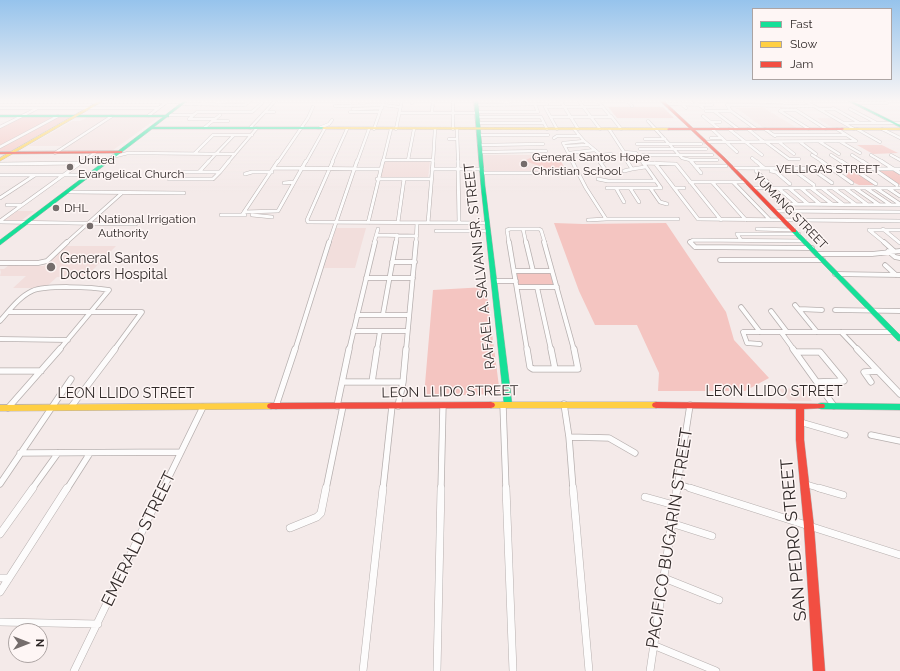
<!DOCTYPE html>
<style>
body{margin:0}
#map{position:relative;width:900px;height:671px;overflow:hidden;background:#f4eae9;font-family:Raleway,sans-serif}
canvas{display:block}
.legend{position:absolute;left:752px;top:8px;width:140px;height:72px;box-sizing:border-box;background:#fef6f5;border:1px solid #aca4a3;margin:0;padding:5px 7px;list-style:none;font-size:12px;color:#312a29}
.legend li{display:flex;align-items:center;gap:8px;height:20px}
.legend b{width:20px;border:1px solid #aca4a3}
.north{position:absolute;left:8px;top:623px;width:40px;height:40px;box-sizing:border-box;background:#fef6f5;border:1px solid #aca4a3;border-radius:50%;rotate:90deg;font-size:11px;font-weight:700;line-height:16px;text-align:center;color:#312a29}
.north::after{content:'';display:block;margin:auto;width:14px;height:18px;background:#756d6c;clip-path:polygon(50% 0,100% 100%,50% 72%,0 100%)}
</style>
<div id="map">
<canvas width="900" height="671"></canvas>
<ul class="legend">
<li><b style="height:5px;background:#16e098"></b>Fast</li>
<li><b style="height:5px;background:#ffcf43"></b>Slow</li>
<li><b style="height:5px;background:#f24e42"></b>Jam</li>
</ul>
<div class="north">N</div>
</div>
<script>
const c = document.querySelector('canvas').getContext('2d');
c.lineJoin = 'round';
function fillPath(path, color) { c.fillStyle = color; c.fill(path, 'evenodd'); }
function stroke(path, color, width, dash) { c.strokeStyle = color; c.lineWidth = width; c.lineCap = dash ? 'butt' : 'round'; c.setLineDash(dash || []); c.stroke(path); }
function write(font, color, halo, rows, align = 'center') {
  c.font = font + ' Raleway,sans-serif'; c.lineWidth = 3; c.setLineDash([]); c.textBaseline = 'middle'; c.strokeStyle = halo; c.fillStyle = color; for (const [text, x, y, turn = 0] of rows) {
    c.save(); c.translate(x, y); c.rotate((+turn || 0) * Math.PI / 180); c.textAlign = isNaN(turn) ? turn : align; if (halo) c.strokeText(text, 0, 0); c.fillText(text, 0, 0); c.restore();
  }
}
const built = new Path2D(`
 M736,108h28l35,21h-34z
 M87,117h22l-45,29h-36l44,-25h8z
 M113,117h46l-47,34h-51z
 M816,118h17l19,11h-17z
 M483,155h76l8,18h-82z
 M384,161h46l-2,17h-49z
 M17,211h17l-12,9h-18z
 M336,228h30l-11,40h-31z
 M65,246h51l-30,31h-29l-12,11h-32l13,-12h-26l1,-4 -1,-3h4l5,-4 35,1z
 M802,388l10,13h-23l-10,-12z`);
const green = new Path2D(`
 M608,107h55l11,11h-57z
 M21,117h49l-61,35h-9v-24z
 M857,145h25l16,8 -25,1z
 M558,156l7,13h-25v-3l-16,-5 8,-4z
 M873,169h21l6,4v12z
 M847,172h11l19,13h-18l-13,-6z
 M554,223l29,1 83,-1 60,89 8,28 35,38 -24,13h-87l1,-18 -22,-48h-42l-16,-34z
 M516,272l34,1 4,14h-35z
 M486,287l14,107 -76,2 9,-106z`);
const streetFar4 = new Path2D(`
 M453,100v29
 M560,100l18,29
 M578,100l22,29
 M627,100l5,6
 M677,100l9,8
 M693,100l10,8
 M721,101l61,1
 M805,101l49,28
 M0,102h185
 M412,103l1,-3
 M855,103h32
 M181,104l64,1 6,-5
 M666,104l46,1
 M477,105l70,-1
 M727,105l86,1
 M727,105l4,6 25,18
 M335,106l48,-1 17,2
 M0,108h158
 M353,109l29,-1
 M821,109h14l-2,-1
 M835,109l23,13
 M850,109l25,13
 M781,110h15l30,19
 M706,111h25
 M714,111l24,18
 M780,111l29,18
 M265,112h9
 M350,112h30
 M477,112h61l-3,-7
 M399,113h78
 M432,113l1,-13
 M169,115h24
 M148,116l20,-15
 M611,116l10,13
 M703,116l16,13
 M478,117h63l6,12
 M551,117h60l-14,-17
 M189,119l8,-7h55l10,-9
 M189,119h26
 M213,121h15
 M648,121l34,37 8,2 2,2
 M711,122h9
 M478,123h66
 M845,123h55
 M0,127l36,-18
 M204,128l16,-13
 M250,128l26,-28
 M319,128l10,-4 3,-4
 M374,129l10,-29
 M396,129l6,-29
 M457,129l1,33
 M557,129l-12,-22h58
 M574,129l10,12 23,19
 M609,129l15,23 -2,2 6,8
 M712,129l25,23
 M729,129l33,26
 M748,129l16,13
 M765,129l10,7
 M857,129l23,13
 M882,129l18,9
 M479,135h69
 M774,135h72
 M554,138l3,-2h22
 M711,138h11
 M449,139h8
 M645,139h20
 M705,142l151,-1 -19,-12
 M766,142l23,17h10
 M779,142l15,12
 M800,142l16,12
 M820,142l19,12
 M841,142l19,11
 M637,144h64
 M480,145l63,-1
 M565,146l23,-1
 M0,147l58,-31
 M640,149h66
 M480,152l66,-1
 M624,152l12,1 7,9
 M55,153l57,-37
 M195,153l18,-18h39
 M569,153l26,-3
 M601,155l10,-1
 M643,155h69
 M812,155l11,7
 M831,155l11,7
 M852,155l11,7
 M871,155l12,7
 M891,155l9,5
 M116,156l12,-3 107,1
 M584,158l19,-1
 M752,158l5,4
 M383,160h49
 M408,160l6,-31
 M690,160h27
 M82,162l14,-10
 M208,162l26,-27
 M228,162l29,-34
 M278,162l30,-44 5,-11
 M306,162l19,-34
 M332,162l15,-33
 M357,162l12,-33
 M383,162l8,-33
 M433,162l2,-33
 M573,162l-10,-19 21,-2
 M600,162l7,-2`);
const streetFar3 = new Path2D(`
 M333,161l-26,59 1,2 179,1
 M458,161l1,62
 M572,161l14,27 20,31 -18,1
 M602,161l-2,1 7,10
 M691,161l10,12
 M756,161l8,7
 M821,161l31,22
 M841,161l35,23
 M862,161l35,24
 M881,161l19,12
 M643,163l33,1 45,56
 M655,163l43,56 202,2
 M0,164l80,-1
 M695,166h31
 M274,168l106,1
 M733,168l167,1
 M432,169h50
 M632,169l13,-2
 M792,169l22,16
 M812,169l20,14
 M624,171l8,-2 -5,-8
 M756,171l15,14
 M771,171l5,1 14,12
 M177,172h43l-7,7h-44z
 M199,172l10,-11
 M220,172l9,-11
 M482,173h84
 M245,174l7,-2h20
 M0,175h92
 M377,179h54
 M598,179l10,2h47
 M690,182h56
 M712,182l34,38
 M733,182l37,38
 M284,183l10,-1
 M607,188h9
 M630,188l9,14
 M674,188h10
 M752,188h148
 M766,188l20,18
 M778,188l19,16
 M789,188l19,16
 M801,188l20,17
 M811,188l21,16
 M822,188l22,17
 M833,188l22,16
 M845,188l23,17
 M855,188l23,16
 M866,188l25,17
 M876,188l24,16
 M888,188l12,8
 M651,189l9,13 7,2
 M70,192l114,1
 M0,198l35,-23
 M624,202l-8,-14h45l-19,-27
 M784,204l116,1
 M7,205h14
 M775,211l125,1
 M244,212l34,-1 28,-50
 M221,215h24
 M242,215l36,-54
 M252,215l20,2
 M606,219h72
 M0,221l83,-60
 M0,222l136,2
 M398,222l6,-43
 M368,223l15,-62
 M428,223l5,-62
 M523,229l3,14
 M757,229l37,1
 M883,229l17,14
 M869,230l16,13
 M869,230h31
 M436,231h52
 M377,235l40,1
 M741,240l-4,-6h62
 M66,243l57,-51
 M329,243l28,-82
 M374,243l4,-14
 M396,243l1,-8
 M416,243l1,-20
 M509,243l-2,-13 3,-1h29l2,1 4,13
 M691,243l-1,-1 3,-2 112,1`);
const streetFar2 = new Path2D(`
 M509,242l18,108
 M526,242l7,29
 M544,242l30,108
 M690,242l5,5 117,1
 M884,242l10,9
 M888,251l7,6 5,1
 M817,254h55l28,-3
 M720,260h103
 M392,262h23
 M0,263h38l9,-2 20,-19
 M885,265l11,10
 M514,271h38
 M835,274l65,1
 M366,278h47
 M494,281h22
 M517,287h40
 M537,287l14,63
 M795,305l22,27
 M741,307l19,25
 M799,309l23,1
 M835,310l65,1
 M771,311l16,21
 M9,312h133l-28,38
 M383,314l13,-72
 M357,315h52
 M0,321c9,-10 19,-24 32,-30 14,-6 60,-4 77,-1l-50,60
 M353,331h54
 M781,332l13,18
 M841,332l17,18
 M0,339l68,1
 M760,344l-13,-1 -4,-11h149
 M295,350l34,-108
 M349,350l26,-108
 M377,350l3,-19
 M406,350l10,-108`);
const streetFar1 = new Path2D(`
 M527,349l3,18 3,2h45l-4,-20
 M551,349l4,20
 M793,349l41,57
 M857,349l43,45
 M796,352h24l24,29 -27,1
 M0,371h41
 M342,382h61
 M372,382l5,-33
 M871,382l-7,-10 14,-1
 M564,404l5,33 4,52
 M503,405l3,84
 M276,406l19,-57
 M337,406l12,-57
 M398,406l5,-24 3,-33
 M71,407l44,-58
 M8,408l52,-59
 M800,422l45,13
 M871,435l29,6
 M569,437l40,1 26,15
 M20,453l161,-1
 M0,484l71,-105
 M678,484l16,5
 M805,484l17,5
 M32,489l26,-36
 M67,489l23,-36
 M163,489l40,-82
 M326,489l17,-83
 M383,489l9,-83
 M441,489l2,-83
 M677,489l13,-84`);
const street = new Path2D(`
 M506,488l7,183
 M573,488l16,183
 M690,488l210,67
 M819,488l24,7
 M645,497l29,8
 M671,523l41,13
 M290,528l27,-11 4,-4 5,-25
 M0,534l33,-46
 M0,578h9
 M664,578l55,22
 M0,592l67,-104
 M0,622l98,2
 M653,645l63,26
 M74,671l89,-183
 M363,671l20,-183
 M437,671l4,-183
 M650,671l27,-183`);
const fast = new Path2D(`
 M185,100h4l-20,15v2h-2l-13,10h170l2,1 -2,1h-172l-152,116v-5l163,-123h-163v-2h165z
 M474,100h4l7,86 27,218 -1,2h-6l-1,-2 -23,-218z
 M846,100h4l50,25v2z
 M794,229l2,1 104,105v6h-2l-106,-109v-2z
 M821,403l79,1v6l-79,-1 -3,-1 -1,-2 1,-2z`);
const slow = new Path2D(`
 M101,100h4l-105,61v-3z
 M324,127l345,1 2,1 -2,1 -346,-1 -1,-1z
 M842,128h58v2h-59l-1,-1z
 M491,402h165l3,1 1,2 -1,2 -3,1h-165l-3,-1 -1,-2 1,-2z
 M271,403l3,1 1,2 -1,2 -3,1 -271,2v-6z`);
const jam = new Path2D(`
 M659,100h4l30,28h150l1,1 -2,1h-147l29,27 72,73v2h-4l-70,-73 -31,-29h-23l-1,-1 2,-1h20z
 M122,151v2h-1l-121,1v-2z
 M491,402l3,1 1,2 -1,2 -3,1 -220,1 -3,-1 -1,-2 1,-2 3,-1z
 M656,402l168,2 1,2 -1,2 -20,1v31l10,87 11,144h-12l-9,-144 -8,-87v-31l-140,-1 -3,-1 -1,-2 1,-2z`);
const markers = [
 [524,164,4,"#756d6c"],
 [70,167,4,"#756d6c"],
 [56,208,4,"#756d6c"],
 [90,226,4,"#756d6c"],
 [51,267,5,"#756d6c"]
];
const farPoinames = [
 ["General Santos Hope",532,157],
 ["Christian School",532,171],
 ["United",78,160],
 ["Evangelical Church",78,174],
 ["DHL",64,208],
 ["National Irrigation",98,219],
 ["Authority",98,233]
];
const farStreetnames = [
 ["VELLIGAS STREET",828,169],
 ["YUMANG STREET",790,211,46]
];
const poiNames = [
 ["General Santos",60,259],
 ["Doctors Hospital",60,275]
];
const streetNames = [
 ["RAFAEL A. SALVANI SR. STREET",480,266,-96],
 ["LEON LLIDO STREET",450,392,-1],
 ["LEON LLIDO STREET",774,392],
 ["LEON LLIDO STREET",126,394]
];
const nearStreetnames = [
 ["PACIFICO BUGARIN STREET",670,538,-81],
 ["EMERALD STREET",139,539,-64],
 ["SAN PEDRO STREET",794,540,-95]
];
fillPath(built, '#f2dedc');
fillPath(green, '#f4c5c1');
stroke(streetFar4, '#b6afae', 3.5);
stroke(streetFar3, '#b6afae', 4);
stroke(streetFar2, '#b6afae', 5.5);
stroke(streetFar1, '#b6afae', 7);
stroke(street, '#b6afae', 8);
stroke(fast, '#b6afae', 1);
stroke(slow, '#b6afae', 1);
stroke(jam, '#b6afae', 1);
stroke(streetFar4, '#fdfcfc', 2.5);
stroke(streetFar3, '#fdfcfc', 3);
stroke(streetFar2, '#fdfcfc', 4);
stroke(streetFar1, '#fdfcfc', 5.5);
stroke(street, '#fdfcfc', 7);
fillPath(fast, '#16e098');
fillPath(slow, '#ffcf43');
fillPath(jam, '#f24e42');
const sky = c.createLinearGradient(0, 0, 0, 194);
sky.addColorStop(0, '#96c3ec');
sky.addColorStop(0.52, '#faf6f5');
sky.addColorStop(1, '#faf6f500');
c.fillStyle = sky;
c.fillRect(0, 0, 900, 194);
for (const [x, y, r, color] of markers) { const dot = new Path2D(); dot.arc(x, y, r, 0, 2 * Math.PI); c.fillStyle = color; c.fill(dot); stroke(dot, '#fef6f5', 1.5); }
write('12px', '#312a29', '#fef6f5', farPoinames, 'left');
write('12px', '#312a29', '#fef6f5', farStreetnames);
write('14px', '#312a29', '#fef6f5', poiNames, 'left');
write('14px', '#312a29', '#fef6f5', streetNames);
write('17px', '#312a29', '#fef6f5', nearStreetnames);
</script>
